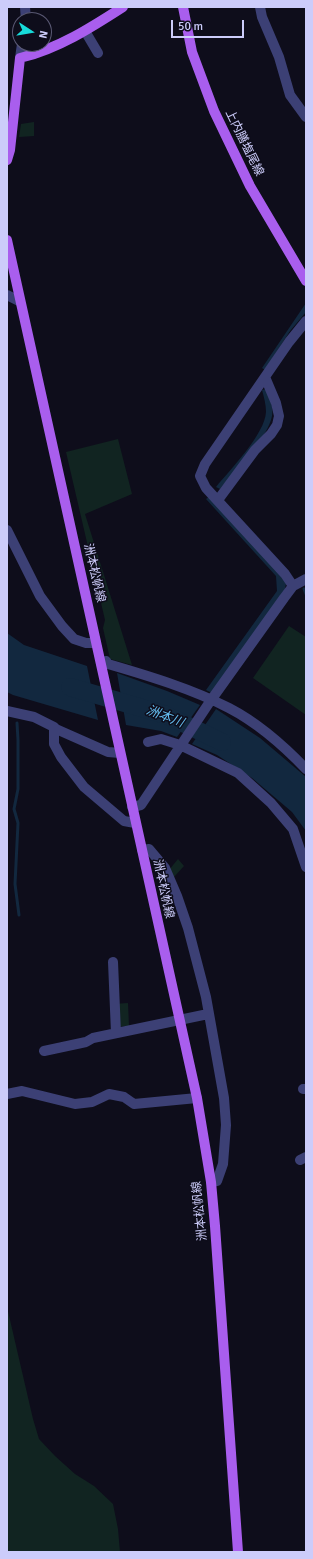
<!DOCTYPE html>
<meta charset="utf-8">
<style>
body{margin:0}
#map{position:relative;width:313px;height:1559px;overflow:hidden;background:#0e0d1b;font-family:Signika,sans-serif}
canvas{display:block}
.frame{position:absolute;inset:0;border:8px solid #ccccfa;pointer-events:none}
.north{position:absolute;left:12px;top:12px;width:40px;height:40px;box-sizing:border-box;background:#0e0d1b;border:1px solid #5a5974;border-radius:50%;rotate:102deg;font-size:11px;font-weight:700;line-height:16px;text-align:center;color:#ccccfa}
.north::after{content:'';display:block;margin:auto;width:14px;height:18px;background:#17dbda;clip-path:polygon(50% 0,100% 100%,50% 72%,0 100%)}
.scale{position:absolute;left:171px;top:20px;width:73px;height:18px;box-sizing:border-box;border:2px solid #ccccfa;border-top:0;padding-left:5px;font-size:12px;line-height:14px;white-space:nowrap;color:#ccccfa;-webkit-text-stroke:3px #0e0d1b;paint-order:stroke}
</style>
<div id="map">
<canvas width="313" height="1559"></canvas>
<div class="frame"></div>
<div class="north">N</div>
<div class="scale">50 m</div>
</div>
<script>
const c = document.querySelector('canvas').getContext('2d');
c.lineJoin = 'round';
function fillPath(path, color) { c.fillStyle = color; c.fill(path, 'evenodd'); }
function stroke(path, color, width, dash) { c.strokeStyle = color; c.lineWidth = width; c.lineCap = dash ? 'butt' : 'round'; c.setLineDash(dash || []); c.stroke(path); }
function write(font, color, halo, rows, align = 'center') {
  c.font = font + ' Signika,"Noto Sans JP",sans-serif'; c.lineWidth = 3; c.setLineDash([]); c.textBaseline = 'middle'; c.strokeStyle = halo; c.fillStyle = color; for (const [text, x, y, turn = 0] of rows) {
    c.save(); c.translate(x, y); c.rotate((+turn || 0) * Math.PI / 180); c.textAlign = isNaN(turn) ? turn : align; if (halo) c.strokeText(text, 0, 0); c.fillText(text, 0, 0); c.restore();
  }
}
const green = new Path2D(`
 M34,122v14l-15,1 2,-13z
 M118,439l14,55 -47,20 47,151 -22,-6 -7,-31 2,-8 -39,-168z
 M289,626l17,11v78l-53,-37z
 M178,859l6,7 -10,11 -5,-7z
 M128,1003l1,23 -14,1 -2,-23z
 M7,1307l26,112 6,20 16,17 20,18 19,12 19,18 5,25 2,23h-113z`);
const water = new Path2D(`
 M306,303v9l-16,19 -25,39 -3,-2z
 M266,389c3,8 8,18 6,27 -4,22 -38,56 -52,73l-4,-2c14,-17 49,-53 50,-75 0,-7 -2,-15 -4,-22z
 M210,496l73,78 3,10 -2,9 -72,100 -6,-3 71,-99 -1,-15 -70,-77z
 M7,633l17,12 63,21 11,54 -85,-25 -6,-3z
 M117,673l50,18 33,14 -23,32 -16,-6 -35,-6z
 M216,709l44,29 46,39v54l-14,-19 -40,-34 -35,-23 -25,-11z`);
const stream = new Path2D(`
 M304,589l2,5
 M17,723l1,17v49l-4,20 4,14 -3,61 4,31`);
const river = new Path2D(`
 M70,687l96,28 56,27`);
const minor = new Path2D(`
 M25,7l1,13
 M260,7l2,10 17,40 11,38 16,22
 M85,31l13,22
 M20,58l2,-14
 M7,295l12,6
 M218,500l37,-50 16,-16 6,-9 2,-9 -3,-13 -11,-26
 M7,530l33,66 22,30 12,13 12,4h10
 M293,586l-8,-12 -79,-86 -6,-12 5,-12 84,-122 17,-21
 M106,661l2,3c41,12 84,25 121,44 29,15 55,38 77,61
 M7,711l27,6 20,10 2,2 52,23 12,1
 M54,727v17l7,13 23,30 40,34 11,2
 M148,742l13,-3 19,6 58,28 33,30 22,26 13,38
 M132,807l9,-2 68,-102 75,-105 9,-12 13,-7
 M142,850l7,-1 16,19 12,28 11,32 18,69 18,101 2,27 -3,39 -6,17 -6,1
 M113,962l3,71
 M44,1051l42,-9 7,-4 115,-24
 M303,1089h3
 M7,1094l15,-3 53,13 17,-2 17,-8 15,3 10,7 63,-6
 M300,1160l6,-3`);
const major = new Path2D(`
 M183,7l9,45 22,59 36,75 56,95
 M7,160l3,-10 10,-92c38,-9 72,-31 103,-51
 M7,240l190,858 14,84 4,44 23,326`);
const streetNames = [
 ["上内膳塩尾線",244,143,64],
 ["洲本松帆線",94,573,77],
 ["洲本松帆線",163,889,78],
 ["洲本松帆線",200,1211,-96]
];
const waterNames = [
 ["洲本川",165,717,21]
];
fillPath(green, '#112421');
fillPath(water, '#12283f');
stroke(stream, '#12283f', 3);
stroke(river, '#12283f', 18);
stroke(minor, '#3c4075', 10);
stroke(major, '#a95eee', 10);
write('12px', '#ccccfa', '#0e0d1b', streetNames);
write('italic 13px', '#65bdef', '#0e0d1b', waterNames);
</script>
